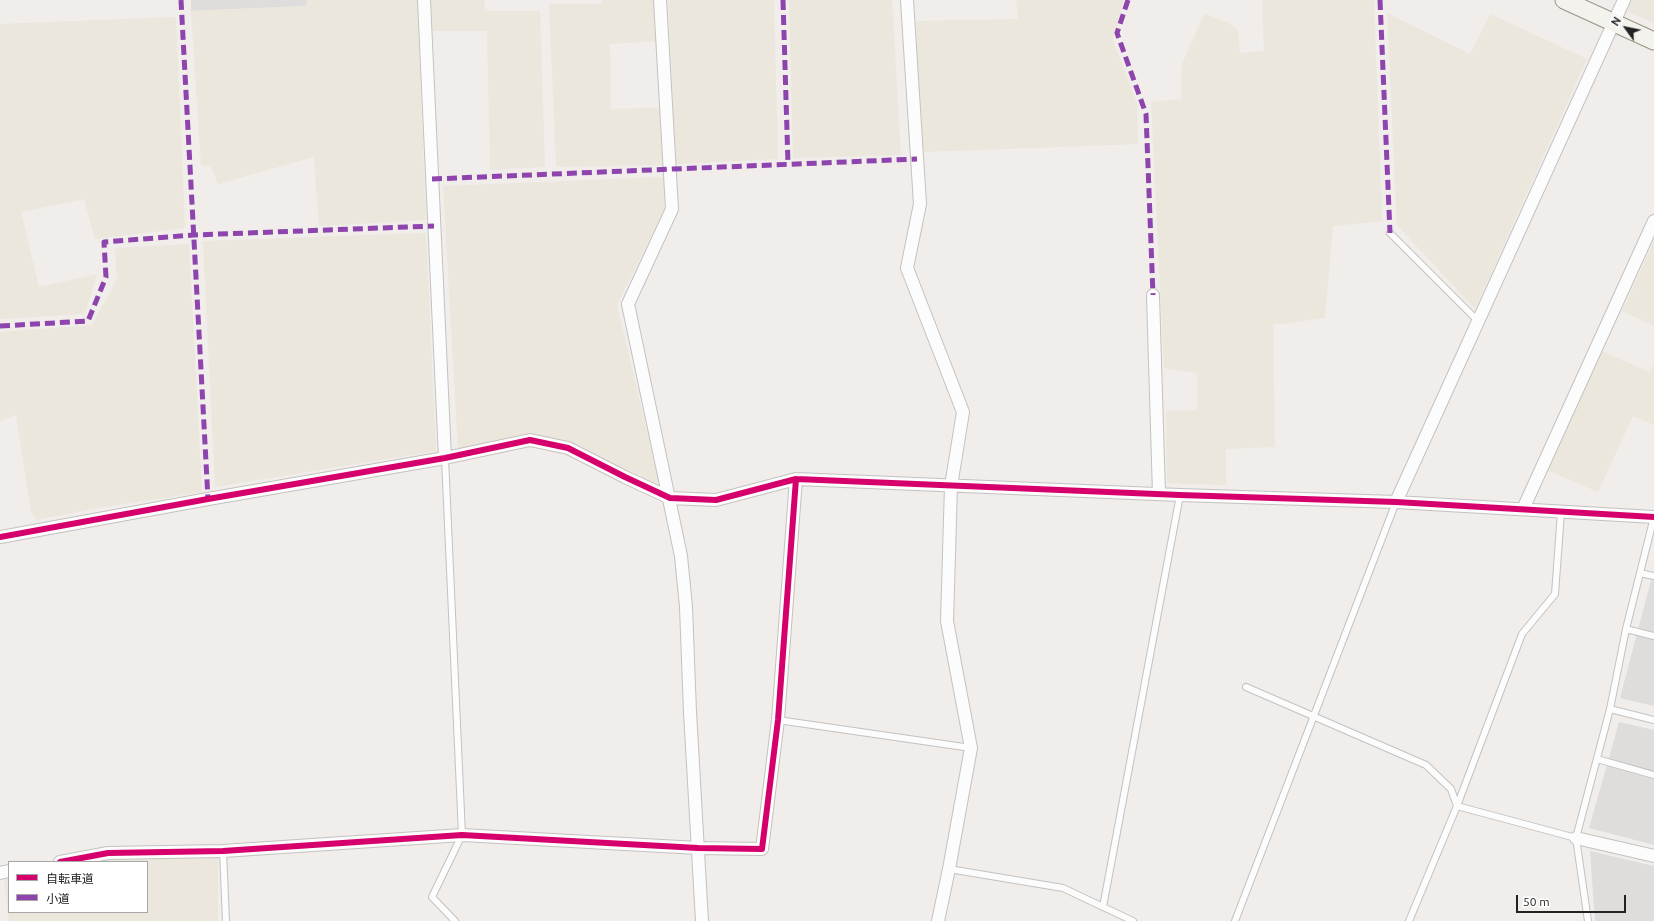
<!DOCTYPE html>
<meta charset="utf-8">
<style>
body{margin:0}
#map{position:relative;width:1654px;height:921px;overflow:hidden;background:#f0edeb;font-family:Ubuntu,"Noto Sans JP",sans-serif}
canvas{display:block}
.legend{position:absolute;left:8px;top:861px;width:140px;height:52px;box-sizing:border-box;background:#fff;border:1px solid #a7a7a7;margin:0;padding:5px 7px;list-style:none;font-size:12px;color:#222}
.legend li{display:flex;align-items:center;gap:8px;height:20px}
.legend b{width:20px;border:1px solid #a7a7a7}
.north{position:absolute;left:1606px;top:8px;width:40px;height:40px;-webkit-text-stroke:3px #fff;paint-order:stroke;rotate:303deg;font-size:11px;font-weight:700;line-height:16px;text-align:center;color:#222}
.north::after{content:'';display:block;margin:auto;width:14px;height:18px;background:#222;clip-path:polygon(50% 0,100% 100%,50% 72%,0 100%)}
.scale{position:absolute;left:1516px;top:895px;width:110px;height:18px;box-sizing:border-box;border:2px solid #222;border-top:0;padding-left:5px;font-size:12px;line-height:14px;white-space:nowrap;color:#222;-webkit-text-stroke:3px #fff;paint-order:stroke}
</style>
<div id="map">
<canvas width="1654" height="921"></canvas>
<ul class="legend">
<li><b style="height:5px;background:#d6006c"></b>自転車道</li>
<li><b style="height:5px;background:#8e44ad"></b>小道</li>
</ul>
<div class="north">N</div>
<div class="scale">50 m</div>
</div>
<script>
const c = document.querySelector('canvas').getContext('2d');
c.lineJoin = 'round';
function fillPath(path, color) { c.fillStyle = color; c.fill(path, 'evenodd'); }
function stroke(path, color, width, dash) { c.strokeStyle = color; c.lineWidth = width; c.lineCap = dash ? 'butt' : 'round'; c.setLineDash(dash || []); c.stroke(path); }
const residential = new Path2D(`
 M191,0h116v6l-116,5z
 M1654,569v137l-34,-8z
 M1619,722l35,8v115l-65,-17z
 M1590,851l64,15v55h-59z`);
const farmland = new Path2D(`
 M307,0h110l9,220 -107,6 -5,-69 -96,27 -7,-17 -10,-2 -10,-154 115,-5z
 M430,0h54l1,11h55l5,156 -55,3 -3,-139h-54z
 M602,0h53l2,41 -47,3 1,65 51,-1 1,57 -107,2 -7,-163h53z
 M668,0h106l4,159 -102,5z
 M789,0h103l9,155 -108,3z
 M1016,0h108l-11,40 24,63 1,41 -214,8 -3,-10 -5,-121 102,-2z
 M1262,0h112l8,221 -49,5 -8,92 -52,7 2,122 -49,2v36l-59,-2 -1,-72 31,-1v-37l-33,-5 -13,-266 30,-3 1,-35 22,-50 23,8 11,8 2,23 24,-2z
 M1632,0h22v23l-27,-12z
 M1387,13l83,41 20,-40 97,45 -112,250 -78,-84z
 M176,17l9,211 -90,11 -11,-40 -63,13 18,75 58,-13 -12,40 -85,5v-295z
 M664,177v33l-47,95 43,181 -89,-44 -42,-8 -71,15 -15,-263z
 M426,233l10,218 -221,36 -12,-246z
 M1654,241v85l-32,-15z
 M189,244l13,248 -110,17 -56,11 -5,-8 -15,-97 -16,6v-89l92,-7 25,-46 -2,-31z
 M1602,351l48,21 4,-9v62l-21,-9 -35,76 -51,-22z
 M218,858v63h-209l-5,-42 5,-1v34h138v-50h-56l18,-3z`);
const lane = new Path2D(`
 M1390,233l88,88
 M445,458l17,377 -30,62 23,24
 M1640,573l14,3
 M1626,629l28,7
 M1246,687l180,78 25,24 6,17
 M1610,709l44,11
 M778,720l193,28
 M1597,759l57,16
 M1457,806l65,-172 33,-40 6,-82
 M223,851l3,70
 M949,869l114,19 70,33
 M1103,907l77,-412
 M1235,921l161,-419
 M1409,921l48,-115 119,32
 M1588,921l-12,-83 34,-129 16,-80 28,-112`);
const street = new Path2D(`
 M424,0l21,458
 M660,0l12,209 -44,95 53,252 5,51 4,105 12,209
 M907,0l13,204 -13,64 56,144 -12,74 -4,135 24,127 -22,121 -11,52
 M1153,295l6,199
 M1396,502l228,-502
 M1523,509l131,-288
 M0,537l208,-38 237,-41 85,-18 38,8 57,29 45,21 46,2 80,-21 384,16 216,7 258,15
 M1576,838l78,18
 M60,862l48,-9 115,-2 239,-16 236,13 64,1 16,-129 18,-241
 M0,873l9,-2`);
const secondary = new Path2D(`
 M1564,0l90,41`);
const quiet = new Path2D(`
 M181,0l27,499
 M783,0l5,164
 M1128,0l-11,33 29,81 7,181
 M1380,0l10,233
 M432,179l485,-20
 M0,326l88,-5 18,-44 -2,-35 90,-7 240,-9`);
const cycleway = new Path2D(`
 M0,537l208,-38 237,-41 85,-18 38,8 57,29 45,21 46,2 80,-21 384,16 216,7 258,15
 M60,862l48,-9 115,-2 239,-16 236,13 64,1 16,-129 18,-241`);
fillPath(residential, '#dfdddc');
fillPath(farmland, '#ebe7dc');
stroke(lane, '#c3c2c1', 8);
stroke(street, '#c3c2c1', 14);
stroke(secondary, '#999584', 19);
stroke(lane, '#fdfcfc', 6);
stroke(street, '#fdfcfc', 12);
stroke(secondary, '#f3f2ed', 17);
stroke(quiet, '#8e44ad', 5, [10, 5]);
stroke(cycleway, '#d6006c', 6);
</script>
